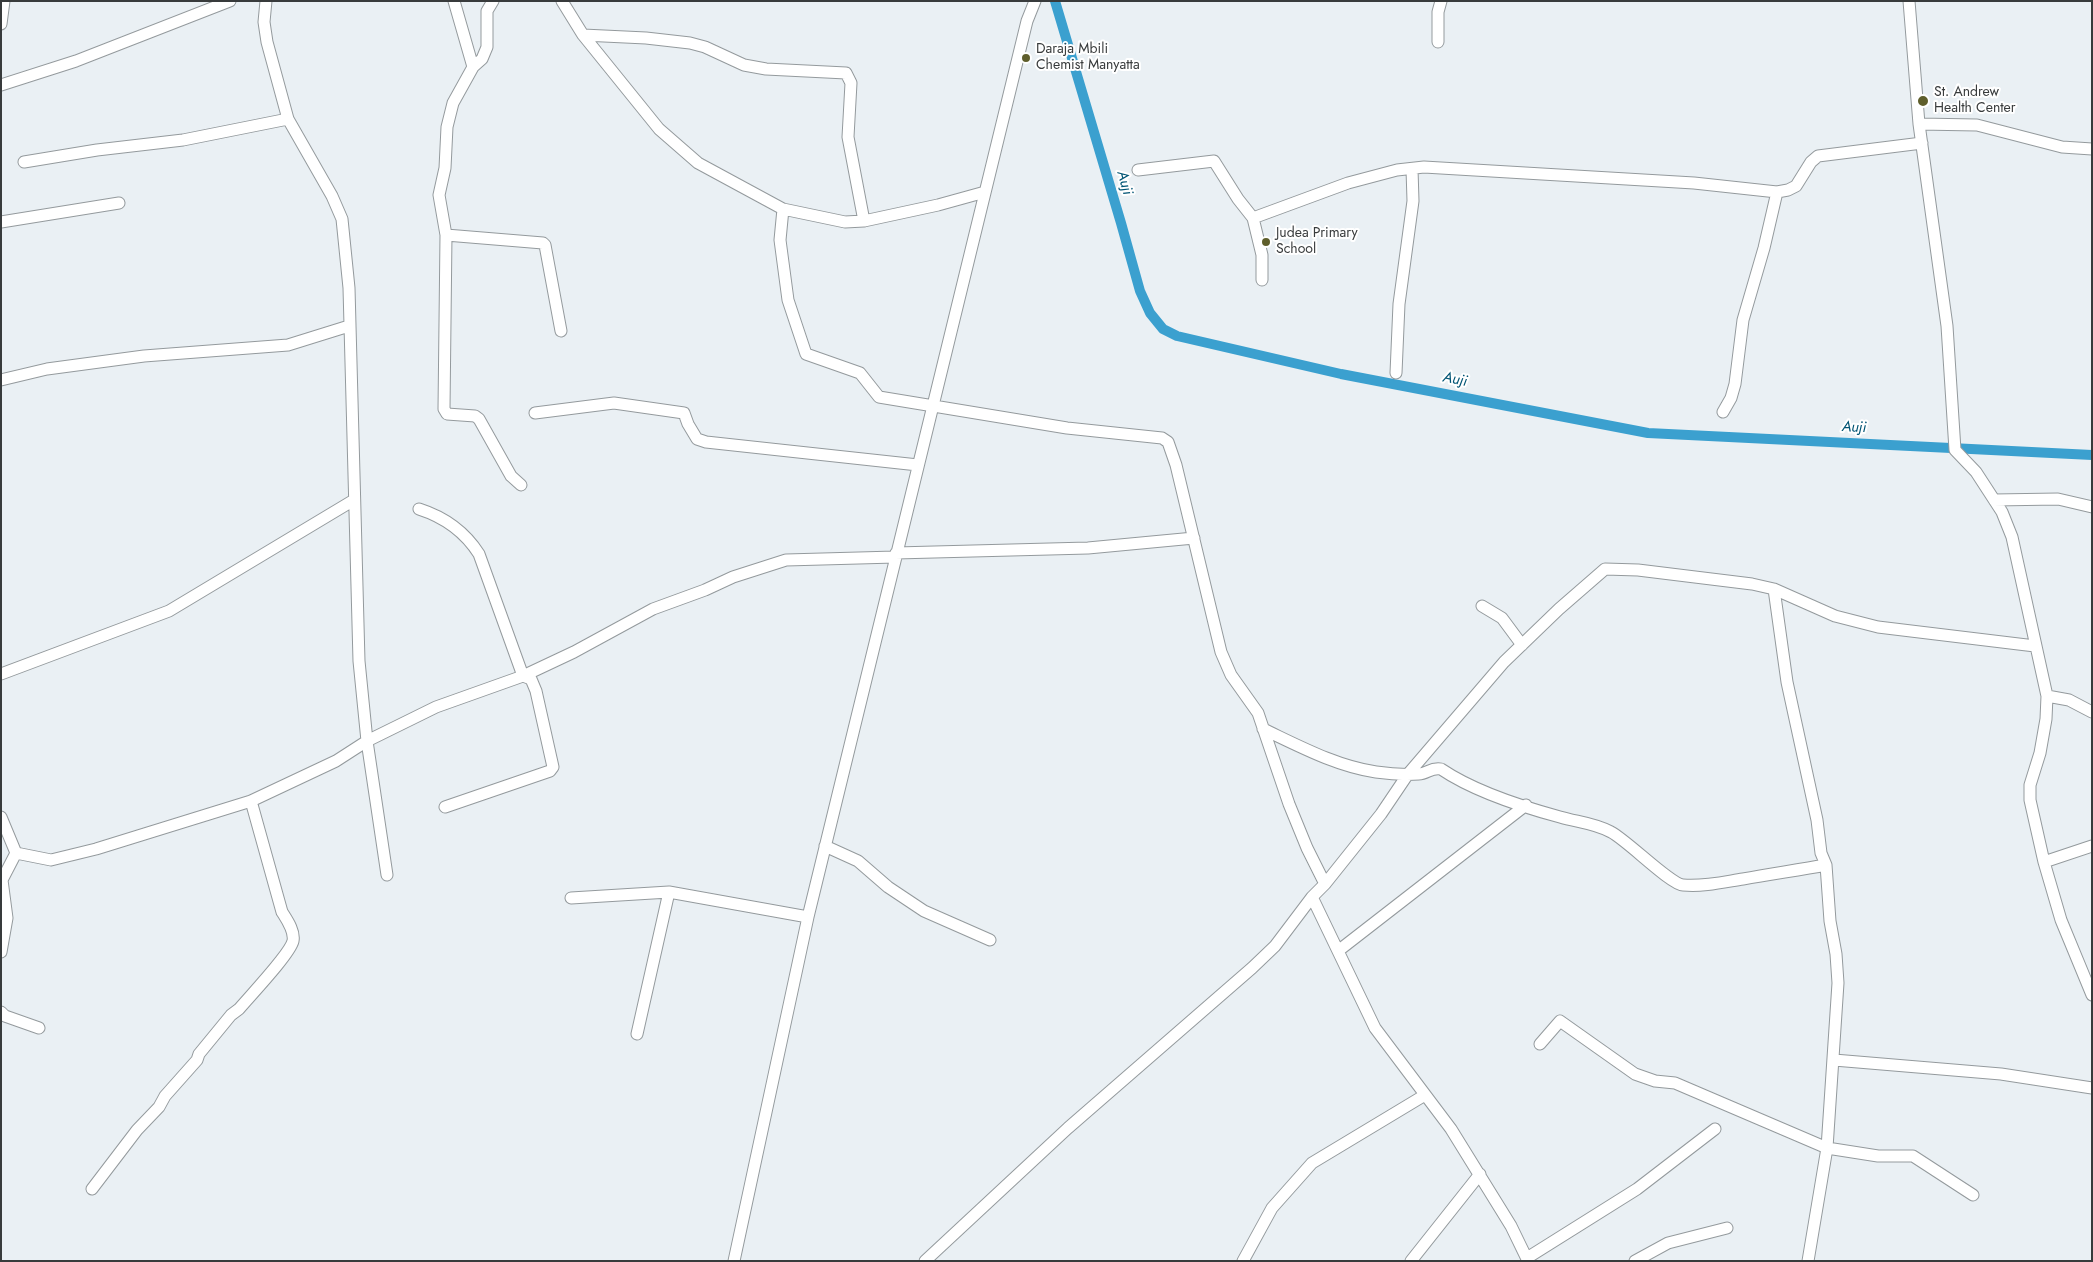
<!DOCTYPE html>
<style>
body{margin:0}
#map{position:relative;width:2093px;height:1262px;overflow:hidden;background:#eaf0f4;font-family:Jost,sans-serif}
canvas{display:block}
.frame{position:absolute;inset:0;border:2px solid #383b3c;pointer-events:none}
</style>
<div id="map">
<canvas width="2093" height="1262"></canvas>
<div class="frame"></div>
</div>
<script>
const c = document.querySelector('canvas').getContext('2d');
c.lineJoin = 'round';
function stroke(path, color, width, dash) { c.strokeStyle = color; c.lineWidth = width; c.lineCap = dash ? 'butt' : 'round'; c.setLineDash(dash || []); c.stroke(path); }
function write(font, color, halo, rows, align = 'center') {
  c.font = font + ' Jost,sans-serif'; c.lineWidth = 4; c.setLineDash([]); c.textBaseline = 'middle'; c.strokeStyle = halo; c.fillStyle = color; for (const [text, x, y, turn = 0] of rows) {
    c.save(); c.translate(x, y); c.rotate((+turn || 0) * Math.PI / 180); c.textAlign = isNaN(turn) ? turn : align; if (halo) c.strokeText(text, 0, 0); c.fillText(text, 0, 0); c.restore();
  }
}
const canal = new Path2D(`
 M1055,1l66,222 19,68 10,22 13,16 14,7 164,38 307,59 444,22`);
const minor = new Path2D(`
 M266,1l-2,21 3,20 21,77 44,77 10,23 7,69 10,373 8,80 20,134
 M454,1l19,66
 M493,1l-6,10v36l-5,12 -9,8 -20,36 -6,24 -2,41 -6,27 7,40 -2,174 3,5 28,2 4,3 32,57 10,9
 M562,1l21,34 76,94 39,34 85,46 62,13 19,-1 74,-16 47,-13
 M1909,1l10,123 28,202 8,124 21,22 26,40 10,25 35,159 -1,23 -6,34 -10,32v15l14,62 17,58 31,75
 M1,24l3,-23
 M583,35l63,3 44,5 15,4 39,18 22,4 80,4 5,10 -3,54 16,84
 M1438,42v-30l3,-11
 M1,85l75,-24 154,-60
 M1919,124l58,1 85,22 30,2
 M24,162l73,-12 86,-10 105,-21
 M1138,170l76,-9 24,38 15,19
 M783,209l-3,31 8,60 18,54 54,19 19,24 188,31 95,10 6,4 8,23 45,187 10,23 27,38 31,91 18,44 18,36 -13,13 63,131 76,101 60,97 17,35
 M1,222l118,-19
 M446,235l97,8 2,2 16,86
 M1262,280v-25l-9,-37 95,-35 49,-13 27,-3 270,16 83,9 11,-2 8,-4 15,-24 7,-6 104,-13
 M1396,373l3,-69 14,-103 -1,-32
 M1,380l46,-11 97,-13 144,-11 61,-19
 M1723,412l8,-14 4,-14 8,-64 21,-72 13,-56
 M535,413l79,-10 70,10 4,11 9,15 9,3 212,23
 M1994,500l64,-1 34,8
 M419,509c25,8 46,23 60,45l44,122 8,3 5,12 17,76 -3,4 -105,36
 M896,553l192,-5 106,-10
 M1774,589l13,93 30,138 4,33 5,12 4,56 6,33 2,29 -11,165 -19,113
 M1482,606l20,12 20,27
 M1,674l168,-63 185,-111
 M2047,696l22,4 23,12
 M1263,729c36,17 73,37 113,43 14,2 29,3 43,2 8,0 12,-7 22,-5 31,21 82,38 119,48 17,5 35,6 51,15 17,9 59,52 72,53 20,2 41,-3 60,-6 28,-5 55,-9 83,-14
 M1,817l15,36
 M825,846l33,15 30,26 36,24 66,29
 M2044,862l48,-16
 M1325,884l56,-70 27,-40 96,-112 55,-53 46,-40 33,1 114,14 22,5 61,27 43,11 157,19
 M571,898l98,-6 139,25
 M1338,951l188,-146
 M1,952l6,-34 -5,-38 14,-27 35,7 45,-11 155,-48 85,-40 31,-20 69,-34 87,-31 51,-24 79,-43 52,-19 28,-13 53,-17 109,-3
 M1,1012l4,4 34,12
 M637,1034l32,-142
 M1540,1044l20,-23 75,53 20,7 20,2 152,65 51,8h35l60,39
 M1834,1060l167,14 91,14
 M92,1189l45,-59 22,-23 6,-11 32,-36 2,-6 32,-39 8,-6c10,-12 51,-55 54,-68 2,-10 -6,-21 -11,-29l-31,-111
 M1527,1258l110,-69 78,-60
 M734,1261l74,-344 219,-896 8,-20
 M925,1261l143,-133 184,-160 23,-22 37,-49
 M1243,1261l29,-53 40,-45 113,-68
 M1411,1261l69,-87
 M1635,1261l33,-18 59,-15`);
const markers = [
 [1026,58,5,"#5e5e2b"],
 [1923,101,6,"#5e5e2b"],
 [1266,242,5,"#5e5e2b"]
];
const poiNames = [
 ["Daraja Mbili",1036,50],
 ["Chemist Manyatta",1036,66],
 ["St. Andrew",1934,93],
 ["Health Center",1934,109],
 ["Judea Primary",1276,234],
 ["School",1276,250]
];
const waterNames = [
 ["Auji",1124,183,74],
 ["Auji",1455,380,11],
 ["Auji",1854,428,3]
];
stroke(canal, '#3ba0cf', 10);
stroke(minor, '#949a9d', 13);
stroke(minor, '#fff', 11);
for (const [x, y, r, color] of markers) { const dot = new Path2D(); dot.arc(x, y, r, 0, 2 * Math.PI); c.fillStyle = color; c.fill(dot); stroke(dot, '#fff', 2); }
write('14px', '#383b3c', '#fff', poiNames, 'left');
write('italic 15px', '#005474', '#fff', waterNames);
</script>
